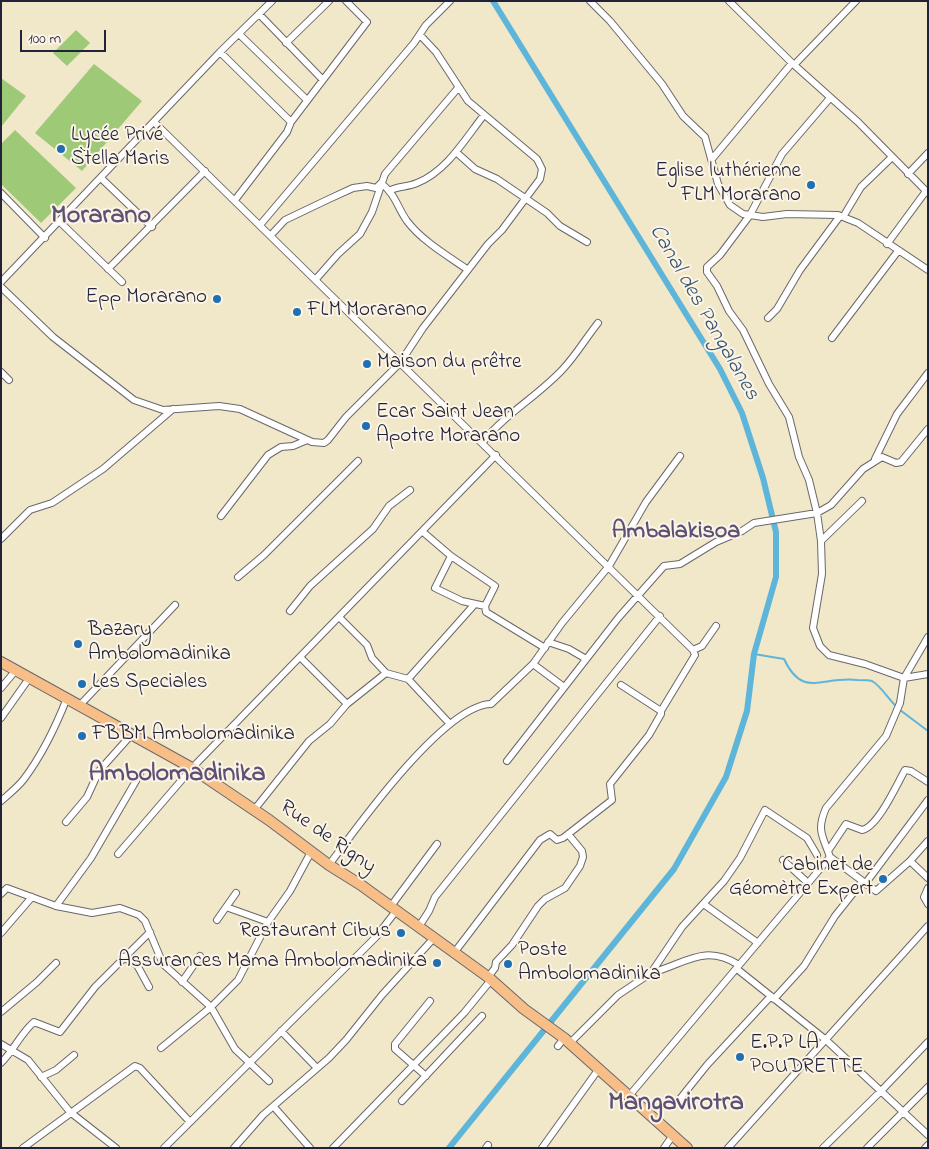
<!DOCTYPE html>
<meta charset="utf-8">
<style>
body{margin:0}
#map{position:relative;width:929px;height:1149px;overflow:hidden;background:#f1e7c9;font-family:"Indie Flower",sans-serif}
canvas{display:block}
.frame{position:absolute;inset:0;border:2px solid #22223b;pointer-events:none}
.scale{position:absolute;left:20px;top:30px;width:86px;height:22px;box-sizing:border-box;border:2px solid #22223b;border-top:0;padding-left:6px;font-size:15px;line-height:18px;white-space:nowrap;color:#22223b;-webkit-text-stroke:4px #fcf5e5;paint-order:stroke}
</style>
<div id="map">
<canvas width="929" height="1149"></canvas>
<div class="frame"></div>
<div class="scale">100 m</div>
</div>
<script>
const c = document.querySelector('canvas').getContext('2d');
c.lineJoin = 'round';
function fillPath(path, color) { c.fillStyle = color; c.fill(path, 'evenodd'); }
function stroke(path, color, width, dash) { c.strokeStyle = color; c.lineWidth = width; c.lineCap = dash ? 'butt' : 'round'; c.setLineDash(dash || []); c.stroke(path); }
function write(font, color, halo, rows, align = 'center') {
  c.font = font + ' "Indie Flower",sans-serif'; c.lineWidth = 4; c.setLineDash([]); c.textBaseline = 'middle'; c.strokeStyle = halo; c.fillStyle = color; for (const [text, x, y, turn = 0] of rows) {
    c.save(); c.translate(x, y); c.rotate((+turn || 0) * Math.PI / 180); c.textAlign = isNaN(turn) ? turn : align; if (halo) c.strokeText(text, 0, 0); c.fillText(text, 0, 0); c.restore();
  }
}
const green = new Path2D(`
 M76,30l14,13 -23,23 -14,-13z
 M94,64l48,37 -60,70 -47,-38z
 M1,78l25,18 -25,31z
 M15,130l61,58 -35,35 -40,-39v-40z`);
const stream = new Path2D(`
 M754,654l30,5c19,40 37,17 73,21 4,0 11,0 15,1 9,5 17,19 25,26
 M900,710l28,21`);
const canal = new Path2D(`
 M449,1148l225,-279 52,-92 21,-66 7,-57 22,-77v-45l-13,-54 -21,-65 -22,-44 -227,-368`);
const minor = new Path2D(`
 M590,1l20,20 52,63 21,32 22,21 13,47 12,21 13,9 20,3 24,-3 51,1 20,8 70,47
 M729,1l63,62 66,59 70,71
 M259,14l63,65
 M239,34l68,66
 M286,43l43,-42
 M220,52l71,70 76,-100 -21,-21
 M795,64l61,-63
 M830,98l-48,56 -32,61 -30,40 -13,12v5l10,14 12,25 14,19 26,54 20,33 10,40 10,23 8,33 4,28 1,33 -9,54 7,18 9,9 36,9 39,14 24,-4
 M154,122l539,528 2,5 -34,56v3l-12,21 -39,49 2,16 -49,38 -6,2 -7,-6 -10,6 -86,113
 M456,152l19,17 22,10 50,34 13,13 27,16
 M712,159l80,-96
 M908,174l20,-21
 M102,179l50,48
 M391,190c8,-4 17,-3 26,-7 30,-12 48,-44 67,-68
 M1,193l44,45
 M235,200l52,-68 4,-10
 M843,217l18,-30 30,-29
 M60,222l62,60
 M260,225l154,-182 12,-18 24,-24
 M271,235l14,-15 44,-21 24,-11 14,-2 9,2 5,-5c15,12 16,24 26,38 15,20 41,35 61,49
 M887,244l39,-53
 M108,269l97,-98
 M316,279l22,-25 22,-20 12,-22 13,-38 73,-86
 M1,282l219,-230 52,-51
 M1,287l52,50 81,63 29,10 56,-4 21,3 72,33 12,1 4,-3 18,-23 54,-54 23,-35 65,-84 14,-14 38,-51 2,-10 -5,-10 -69,-58 -32,-49 -16,-17
 M768,318l9,-9 23,-39 40,-54
 M832,338l66,-87
 M1,372l8,8
 M483,442c22,-28 55,-46 80,-73 13,-14 23,-31 35,-46
 M875,459l22,-45 31,-41
 M221,516l47,-61 13,-8 12,-1 14,-6
 M423,532l28,24 44,30 -10,20 1,6 59,36
 M1,539l29,-29 22,-7 51,-34 70,-60
 M821,541l41,-40
 M451,556l-16,32 27,13 23,5
 M238,577l26,-22 94,-94
 M290,611l20,-25 63,-57 16,-23 21,-16
 M339,617l28,28 5,13 14,15 22,6 42,45
 M548,642l21,7 17,10
 M693,650l9,-4 14,-20
 M300,657l47,47
 M533,664l31,23
 M408,679l66,-74
 M621,685l40,26
 M1,688l15,-18
 M80,705l95,-100
 M1,718l29,-41
 M507,761l112,-144 45,-51 16,-2 36,-22 26,-11 12,-8 63,-10 14,-8 32,-36 19,-12 14,6 5,-1 27,-33
 M1,801c8,-7 17,-14 23,-22 18,-24 32,-53 43,-81
 M254,810l55,-69 21,-17 17,-20 39,-31
 M66,822l21,-25 12,-26 33,-37
 M828,851l18,-27 16,6c16,-3 35,-46 43,-60l6,1 17,11
 M118,854l74,-86 304,-313
 M830,857l46,34 34,-30 18,17
 M783,860l25,23
 M910,861l18,-20
 M329,865c28,-38 115,-160 162,-161l42,-40 29,-41 47,-57 37,-64 34,-46
 M865,884l63,-84
 M928,888l-4,9 4,7
 M1,894l6,-6 49,18 36,7 28,-5 19,7 6,6 18,43 48,43 24,42 34,32
 M705,905l53,38
 M56,906l35,-48 49,-84
 M391,906l46,-62
 M226,907l42,15
 M217,920l19,-27
 M418,928l11,-17 6,-14 225,-281
 M1,933l31,-36
 M123,957l14,8 12,22
 M737,969l89,71 102,95
 M651,973c34,-9 53,-30 88,-8
 M488,977l7,-9 1,-6 16,-17 26,-39 7,-7 20,-11 15,-22 3,-9 -1,-6 -14,-17
 M182,982l18,-26
 M774,999l30,-33 31,-50 27,-34
 M1,1012l36,-30 19,-19
 M281,1031l36,37
 M1,1044l27,16 42,52 46,36
 M569,1044l49,-49 33,-22 31,-46 42,-46 16,-23 25,-48 42,28 10,17
 M558,1046l6,-8
 M161,1048l50,-41 27,-27 30,-58 22,-31 21,-39
 M1,1063c13,-13 20,-30 33,-41l26,10 35,-45 55,-55
 M426,1076l-31,-27v-5l35,-43
 M41,1077l15,-7 18,-15
 M629,1096l201,-239c-7,-21 -14,-26 -4,-49l60,-72 14,-33 4,-25 24,-41
 M402,1101l80,-85
 M675,1105l32,-40 64,-69
 M274,1107l36,41
 M23,1148l112,-82 5,2 50,54
 M164,1148l212,-211 20,-26
 M234,1148l29,-33 66,-57 17,-18 36,-45 51,-56
 M333,1148l131,-135 27,-33
 M486,1148l2,-3
 M542,1148l56,-78
 M664,1148l9,-13
 M728,1148l200,-222
 M823,1148l59,-58 46,-48
 M867,1148l61,-61
 M925,1148l3,-3`);
const primary = new Path2D(`
 M1,662l191,106 77,52 60,45 32,20 127,92 36,32 40,29 123,110`);
const markers = [
 [61,149,5,"#1f6fb2"],
 [811,185,5,"#1f6fb2"],
 [217,299,5,"#1f6fb2"],
 [297,312,5,"#1f6fb2"],
 [367,364,5,"#1f6fb2"],
 [366,426,5,"#1f6fb2"],
 [78,644,5,"#1f6fb2"],
 [82,684,5,"#1f6fb2"],
 [82,736,5,"#1f6fb2"],
 [883,879,5,"#1f6fb2"],
 [401,933,5,"#1f6fb2"],
 [437,963,5,"#1f6fb2"],
 [508,964,5,"#1f6fb2"],
 [740,1057,5,"#1f6fb2"]
];
const poiNames = [
 ["Lycée Privé",71,137],
 ["Stella Maris",71,161],
 ["Eglise luthérienne",801,173,"right"],
 ["FLM Morarano",801,197,"right"],
 ["Epp Morarano",207,299,"right"],
 ["FLM Morarano",307,312],
 ["Maison du prêtre",377,364],
 ["Ecar Saint Jean",376,414],
 ["Apotre Morarano",376,438],
 ["Bazary",88,632],
 ["Ambolomadinika",88,656],
 ["Les Speciales",92,684],
 ["FBBM Ambolomadinika",92,736],
 ["Cabinet de",873,867,"right"],
 ["Géomètre Expert",873,891,"right"],
 ["Restaurant Cibus",391,933,"right"],
 ["Poste",518,952],
 ["Ambolomadinika",518,976],
 ["Assurances Mama Ambolomadinika",427,963,"right"],
 ["E.P.P LA",750,1045],
 ["POUDRETTE",750,1069]
];
const streetNames = [
 ["Rue de Rigny",327,838,35]
];
const waterNames = [
 ["Canal des Pangalanes",703,313,60]
];
const quarterNames = [
 ["Ambalakisoa",676,533]
];
const districtNames = [
 ["Morarano",101,218],
 ["Ambolomadinika",177,776],
 ["Mangavirotra",676,1105]
];
fillPath(green, '#9eca77');
stroke(stream, '#5db5da', 2);
stroke(canal, '#5db5da', 6);
stroke(minor, '#6a676d', 8);
stroke(primary, '#6a676d', 12);
stroke(minor, '#fff', 6);
stroke(primary, '#f7be87', 10);
for (const [x, y, r, color] of markers) { const dot = new Path2D(); dot.arc(x, y, r, 0, 2 * Math.PI); c.fillStyle = color; c.fill(dot); stroke(dot, '#fcf5e5', 2); }
write('21px', '#22223b', '#fcf5e5', poiNames, 'left');
write('21px', '#22223b', '#fcf5e5', streetNames);
write('italic 22px', '#375573', '#fcf5e5', waterNames);
write('bold 24px', '#5d5076', '#fcf5e5', quarterNames);
write('bold 26px', '#5d5076', '#fcf5e5', districtNames);
</script>
